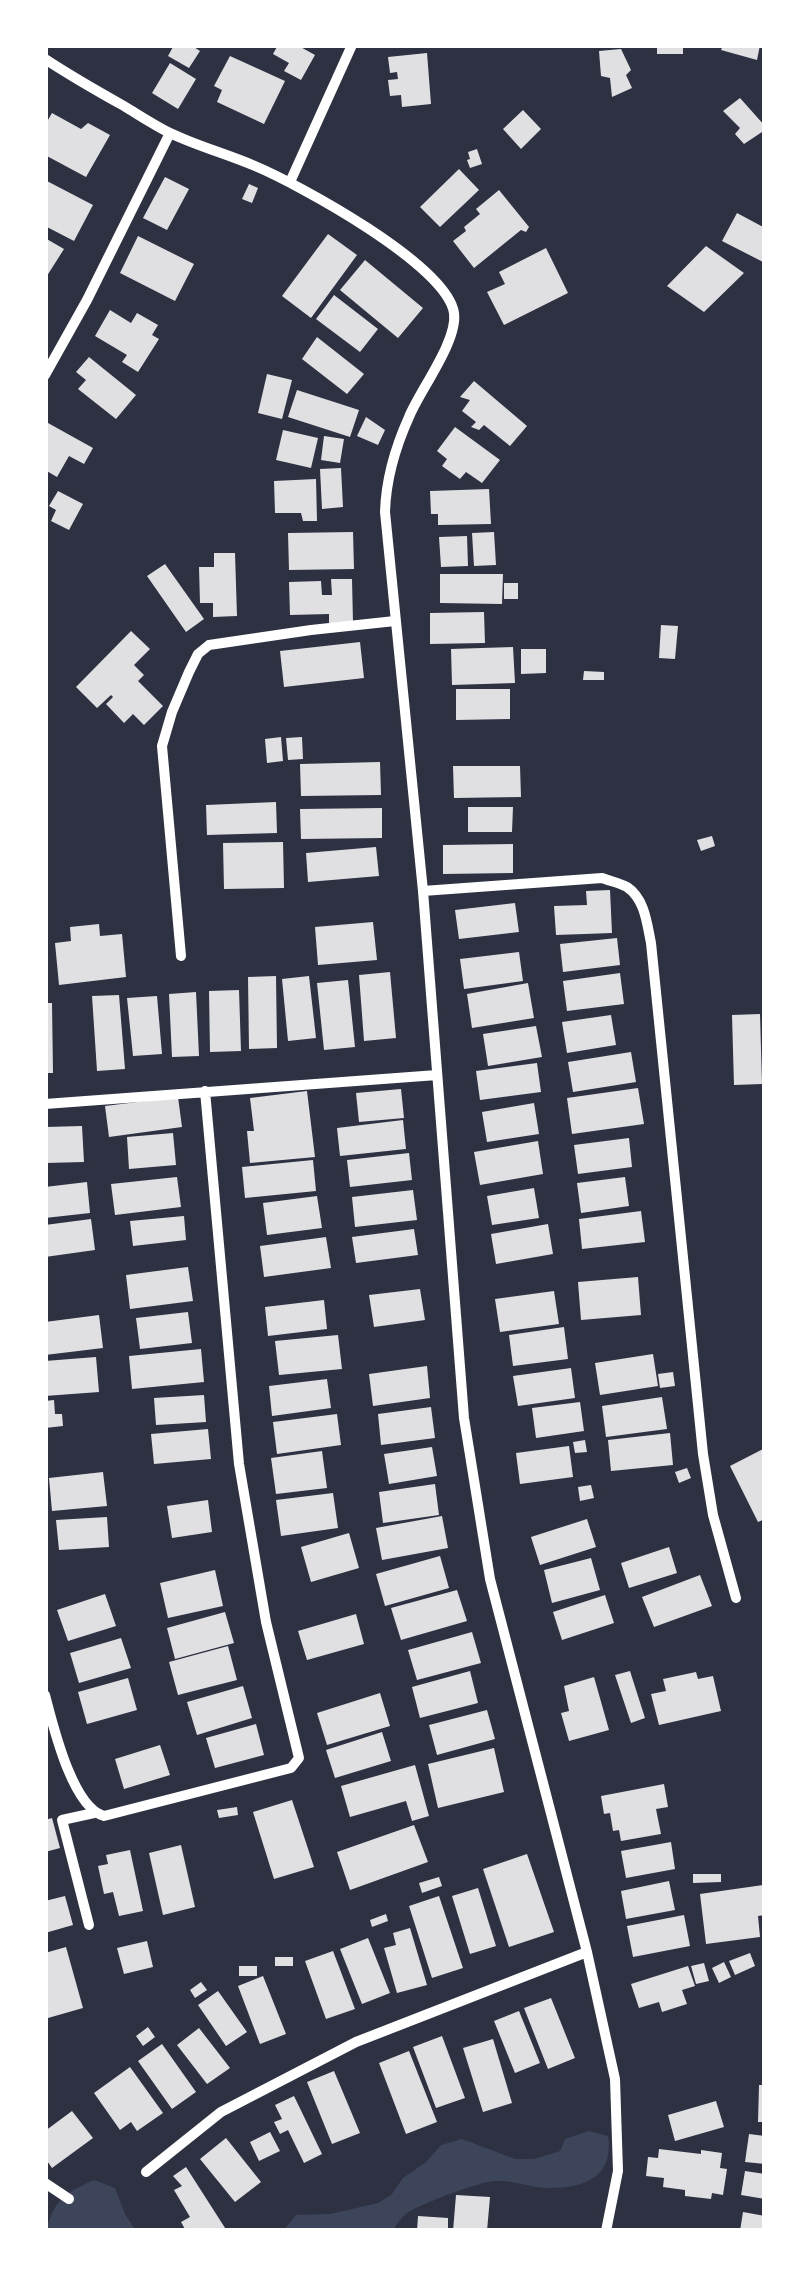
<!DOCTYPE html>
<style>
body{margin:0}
#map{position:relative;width:810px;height:2276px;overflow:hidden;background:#2d3142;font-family:Bitter,serif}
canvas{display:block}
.frame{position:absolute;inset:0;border:48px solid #fff;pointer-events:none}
</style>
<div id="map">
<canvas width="810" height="2276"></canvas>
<div class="frame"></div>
</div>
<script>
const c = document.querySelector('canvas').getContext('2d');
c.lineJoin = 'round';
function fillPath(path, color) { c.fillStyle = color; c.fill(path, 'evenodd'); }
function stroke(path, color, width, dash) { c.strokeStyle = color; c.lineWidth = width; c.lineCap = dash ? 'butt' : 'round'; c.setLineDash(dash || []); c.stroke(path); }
const green = new Path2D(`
 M589,2131l19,5c6,41 -23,52 -59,52 -18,0 -36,-8 -54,-7 -17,1 -74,23 -88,32 -6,4 -10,12 -15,18h-109l13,-16 34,-1 48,-11 13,-8 12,-17 23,-16 15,-17 21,-6 53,20h19l26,-8 5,-12z
 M94,2180l21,8 10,26 11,17h-90c8,-31 19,-38 48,-51z`);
const building = new Path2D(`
 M174,45h17l9,6 -11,17 -21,-12z
 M278,45h19l18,10 -14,25 -17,-9 5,-8 -16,-9z
 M657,45h26v9h-26z
 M723,45h37l-3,15 -36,-10z
 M621,49l10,21 -5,5 6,13 -20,9 -2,-19 -9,-2 -2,-25z
 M427,53l4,51 -29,3 -1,-12 -11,1 -2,-16 10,-1 -1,-7 -7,1 -2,-16z
 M230,56l55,25 -21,43 -47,-22 5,-12 -8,-4z
 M170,63l26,16 -18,30 -26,-16z
 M740,98l25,28v4l-21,14 -9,-10 5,-6 -17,-17z
 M523,110l18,19 -20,20 -18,-20z
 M52,113l29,16 7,-6 22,12 -24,42 -41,-22v-30z
 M477,149l5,15 -12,4 -3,-8 3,-1 -2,-7z
 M459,169l20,21 -39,37 -20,-20z
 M165,177l24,12 -22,41 -24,-12z
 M45,180l48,25 -19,36 -29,-15z
 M249,184l9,4 -6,15 -10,-4z
 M499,190l30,37 -3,5 -5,-2 -47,38 -21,-27 13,-10 -2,-4 16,-13 -4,-5z
 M737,213l28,15v35l-43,-22z
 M328,234l29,21 -46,63 -29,-22z
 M138,236l56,28 -19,37 -55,-28z
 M45,238l19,11 -19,30z
 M706,246l38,27 -40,39 -37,-26z
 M546,248l22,45 -64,32 -17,-33 18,-8 -6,-12z
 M365,260l58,48 -25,30 -58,-48z
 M334,295l44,34 -18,23 -44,-33z
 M110,310l21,13 6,-10 21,12 -6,10 7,4 -21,33 -16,-10 5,-7 -32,-19z
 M317,337l47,37 -17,20 -45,-35z
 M89,357l47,38 -20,24 -38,-30 8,-9 -10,-8z
 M267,374l25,6 -10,39 -24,-6z
 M474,381l53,45 -17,20 -26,-21 -5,5 -8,-3 5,-5 -14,-11 8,-11 -10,-3z
 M297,390l62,20 -9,27 -62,-20z
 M366,417l19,13 -7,15 -21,-9z
 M48,423l45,25 -9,16 -15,-8 -12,21 -12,-7v-41z
 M455,427l45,33 -18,23 -16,-11 -6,7 -18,-13 5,-7 -10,-8z
 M283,430l35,8 -7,30 -35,-8z
 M324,436l20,3 -4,24 -19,-3z
 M341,468l2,39 -21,2 -2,-40z
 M316,479l1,42h-14l-2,-8h-26l-1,-32z
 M489,489l2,35 -53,1v-11h-7l-1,-23z
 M58,491l25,13 -14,26 -18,-9 5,-11 -7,-4z
 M353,532l1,37 -65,1 -1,-37z
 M494,532l2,33 -22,1 -2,-33z
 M467,536l1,30 -27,1 -2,-30z
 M214,553h21l2,63 -24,1v-14h-13l-1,-36h15z
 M165,564l39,55 -18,13 -39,-56z
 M440,574h63l-1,30 -62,-1z
 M331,579h21l1,44 -24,1v-10l-39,1 -1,-33 32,-1 1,14h10z
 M504,583h14v16h-14z
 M484,612l1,31 -55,1v-31z
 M661,625l17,1 -3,33 -16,-1z
 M131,631l19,18 -16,16 10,10 -6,6 25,25 -19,19 -11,-11 -9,9 -18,-19 7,-7 -2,-2 -14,13 -21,-21z
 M360,642l4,36 -80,9 -4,-36z
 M513,647l2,36 -63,2 -1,-36z
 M521,649h25v24l-25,1z
 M584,671l20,1v8h-21z
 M456,689h54v30l-54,1z
 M281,737l2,24 -16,2 -2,-24z
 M302,737l1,22 -15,1 -2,-22z
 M380,762l1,33 -80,1 -1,-32z
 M453,766h67l1,31 -67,1z
 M276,802l1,31 -70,2 -1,-30z
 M468,807h45l-1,25h-44z
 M382,808v30l-81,1 -1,-30z
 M712,836l3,10 -14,5 -4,-11z
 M283,842l1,46 -60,1 -1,-46z
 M513,844v29l-70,1v-29z
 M376,847l3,29 -71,6 -2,-29z
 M610,890l2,43 -56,2 -2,-29 33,-1 -1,-14z
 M515,903l4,29 -60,7 -4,-29z
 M373,922l4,38 -59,5 -3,-38z
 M99,924l1,12 22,-2 4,43 -67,8 -4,-42 16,-2 -1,-14z
 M617,938l3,27 -57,7 -3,-28z
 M519,952l4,29 -59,8 -4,-30z
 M390,972l6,66 -32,3 -5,-66z
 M620,973l4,31 -57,7 -4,-30z
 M276,976l1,72 -28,1 -1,-72z
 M309,976l7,62 -28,3 -6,-62z
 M348,980l7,67 -31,3 -7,-67z
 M528,983l6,35 -62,10 -5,-34z
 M239,990l2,61 -31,1 -1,-61z
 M196,992l3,64 -27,1 -3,-63z
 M119,995l6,74 -28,2 -5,-75z
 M157,996l5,58 -29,2 -6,-58z
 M45,1003h7l1,70h-8z
 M760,1014l2,70 -28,1 -2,-70z
 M611,1015l5,30 -49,8 -5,-31z
 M536,1026l6,31 -54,9 -5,-32z
 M631,1052l5,30 -63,10 -5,-30z
 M537,1063l4,29 -61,8 -4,-29z
 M638,1088l6,36 -72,10 -5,-36z
 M401,1089l3,29 -45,4 -3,-29z
 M307,1091l8,66 -65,6 -3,-32h7l-4,-33z
 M178,1097l4,30 -73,10 -4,-31z
 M534,1103l5,31 -52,8 -5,-30z
 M403,1120l3,29 -66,7 -3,-28z
 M82,1126l2,36 -39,1v-36z
 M173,1133l3,32 -47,4 -2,-32z
 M629,1138l3,29 -54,7 -4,-29z
 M538,1141l5,33 -63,11 -6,-33z
 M409,1153l3,27 -62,7 -3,-27z
 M313,1160l3,31 -71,7 -3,-31z
 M177,1177l4,30 -66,8 -4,-31z
 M625,1177l4,29 -48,7 -4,-30z
 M87,1182l3,31 -45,5v-31z
 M534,1188l5,30 -47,7 -5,-29z
 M413,1190l4,30 -62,7 -3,-30z
 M317,1196l5,32 -55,7 -4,-32z
 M641,1211l4,31 -63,7 -3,-30z
 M184,1216l2,24 -53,6 -3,-25z
 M91,1219l4,31 -50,7v-32z
 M548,1224l5,30 -57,10 -5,-30z
 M414,1229l4,26 -62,8 -4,-26z
 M326,1237l5,31 -67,9 -4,-31z
 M188,1267l5,34 -63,8 -4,-34z
 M638,1277l3,38 -60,5 -3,-38z
 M420,1289l5,31 -51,7 -5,-32z
 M554,1291l5,33 -59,8 -5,-33z
 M324,1300l3,29 -59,7 -3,-29z
 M188,1312l4,31 -52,6 -4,-31z
 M99,1315l4,33 -58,7v-33z
 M564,1327l4,32 -55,7 -4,-31z
 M338,1335l4,34 -63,6 -4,-34z
 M201,1349l3,33 -72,7 -3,-33z
 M653,1354l5,32 -58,9 -5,-32z
 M96,1357l3,35 -54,4v-35z
 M427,1366l3,32 -57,8 -4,-32z
 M571,1368l4,30 -57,8 -5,-30z
 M673,1372l2,14 -15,2 -2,-14z
 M327,1379l4,29 -59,8 -3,-30z
 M204,1395l2,27 -50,3 -2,-27z
 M662,1397l5,32 -61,8 -4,-31z
 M54,1400l1,14h7l1,12 -18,2v-27z
 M580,1402l4,29 -48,7 -4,-30z
 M431,1407l4,31 -54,7 -3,-31z
 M337,1414l4,31 -64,9 -4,-32z
 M208,1429l3,30 -57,5 -3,-30z
 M670,1433l3,32 -62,6 -3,-31z
 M585,1440l2,12 -12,1 -2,-11z
 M569,1446l4,31 -53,7 -4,-31z
 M432,1447l5,29 -48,8 -5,-30z
 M765,1448v71l-7,3 -28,-56z
 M322,1451l5,37 -51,6 -5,-36z
 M687,1468l4,10 -12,5 -4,-11z
 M103,1472l4,34 -55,5 -3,-33z
 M435,1484l4,31 -56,8 -4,-31z
 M591,1485l3,13 -14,3 -2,-14z
 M333,1493l5,35 -57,8 -5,-36z
 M208,1500l4,32 -40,6 -5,-32z
 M442,1516l6,32 -66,12 -6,-32z
 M107,1517l2,30 -50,3 -3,-30z
 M587,1519l9,28 -56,18 -9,-28z
 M349,1533l10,35 -48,14 -10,-35z
 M669,1547l8,26 -48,15 -8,-25z
 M440,1556l9,32 -64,18 -9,-32z
 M591,1558l9,32 -48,13 -8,-33z
 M215,1570l8,36 -55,12 -8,-35z
 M700,1575l12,31 -58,21 -12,-30z
 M457,1590l10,31 -66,19 -10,-32z
 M105,1594l11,32 -48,15 -11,-31z
 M605,1595l9,28 -52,17 -9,-28z
 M225,1612l9,31 -59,16 -8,-31z
 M356,1614l8,30 -57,16 -9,-29z
 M472,1632l9,31 -64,17 -9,-30z
 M121,1638l10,30 -52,15 -9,-30z
 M228,1646l9,34 -59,15 -9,-33z
 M470,1671l8,32 -58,15 -8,-31z
 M630,1671l15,47 -14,5 -16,-48z
 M696,1672l2,7 15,-3 8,35 -62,14 -8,-31 15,-3 -3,-12z
 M594,1677l15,53 -40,11 -8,-28 8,-2 -5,-25z
 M128,1678l9,32 -50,14 -9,-32z
 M243,1686l9,32 -55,17 -10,-33z
 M380,1693l10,33 -63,19 -10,-32z
 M487,1710l8,29 -58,16 -8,-30z
 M256,1724l8,31 -49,13 -9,-30z
 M382,1732l9,29 -56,17 -9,-28z
 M160,1745l10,30 -46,14 -9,-30z
 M494,1748l10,44 -66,16 -10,-44z
 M415,1765l14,51 -17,5 -6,-20 -56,16 -9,-31z
 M664,1784l4,23 -12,2 5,25 -40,7 -2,-11 -6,1 -3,-18 -6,1 -3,-18z
 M292,1800l22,67 -40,12 -21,-67z
 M237,1807l1,8 -19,3 -2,-8z
 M52,1818l8,30 -15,4v-32z
 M414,1825l14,37 -78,28 -13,-38z
 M671,1842l4,27 -49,9 -5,-27z
 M181,1845l14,62 -32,8 -14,-62z
 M130,1850l13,61 -24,5 -6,-24 -9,2 -6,-28 10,-2 -2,-9z
 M527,1854l27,78 -45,15 -26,-78z
 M693,1874h28v8l-28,1z
 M439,1877l3,9 -20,7 -3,-10z
 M669,1881l6,29 -49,9 -5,-28z
 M763,1885l2,30 -7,1 2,21 -54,7 -6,-50z
 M478,1888l18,58 -26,8 -18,-58z
 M65,1896l8,29 -28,8v-32z
 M439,1896l24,72 -31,10 -23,-72z
 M386,1914l2,7 -16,6 -2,-7z
 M684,1915l6,31 -57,11 -6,-31z
 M410,1928l17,57 -30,8 -13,-45 12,-3 -3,-12z
 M368,1938l22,55 -28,11 -22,-55z
 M147,1941l6,26 -29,7 -7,-26z
 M66,1947l17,61 -35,10 -3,-12v-53z
 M333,1951l22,58 -29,10 -21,-58z
 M750,1953l5,13 -20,9 -6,-14z
 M275,1957h18v9h-18z
 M724,1962l7,15 -12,6 -7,-15z
 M704,1963l5,18 -13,3 -5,-18z
 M239,1966h18v10h-18z
 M688,1966l7,20 -13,4 5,14 -25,8 -3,-10 -20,6 -8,-24z
 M263,1976l23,58 -26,10 -22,-58z
 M201,1982l6,8 -12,8 -5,-8z
 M218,1991l29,41 -21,14 -28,-41z
 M551,1998l24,60 -27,11 -24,-61z
 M519,2011l21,52 -25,10 -21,-52z
 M148,2027l7,10 -12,9 -7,-10z
 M199,2028l31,40 -23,16 -30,-39z
 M442,2036l23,62 -29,10 -23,-61z
 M493,2039l19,64 -29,9 -20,-64z
 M162,2044l34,48 -24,17 -34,-48z
 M409,2051l28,71 -31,12 -27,-71z
 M130,2067l33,46 -26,18 -6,-9 -11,8 -26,-37z
 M334,2071l26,62 -28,11 -25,-62z
 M759,2085h6v37h-7z
 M294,2096l28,58 -18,9 -16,-33 -8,4 -6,-12 8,-3 -7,-14z
 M716,2101l8,26 -49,14 -7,-26z
 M72,2111l21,27 -41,30 -7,-10v-27z
 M270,2132l10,19 -21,10 -9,-19z
 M749,2134l16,2v28l-20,-2z
 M226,2138l35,44 -26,20 -35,-43z
 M659,2149l42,5v-4l21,3 -2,15 7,1 -4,26 -11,-2 -1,6 -26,-3v-6l-22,-3 1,-9 -18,-2 2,-19 10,1z
 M186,2167l41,64h-41l-5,-9 9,-5 -16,-27 8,-4 -9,-10z
 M745,2171l20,3v25l-24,-4z
 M456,2195l34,2 -3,34h-34z
 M743,2212l22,4v15h-25z
 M418,2216l30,2v13h-31z`);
const minor = new Path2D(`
 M45,59c26,17 52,32 79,47 15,9 30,19 46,27 27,13 57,21 85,33 43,18 192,99 199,147 4,28 -34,77 -45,104 -14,31 -23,61 -24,95l38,379 41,527 26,161 97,373 28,127 3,92 -12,60
 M290,182l62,-137
 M45,375l42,-75 83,-167
 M423,891l179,-13c8,3 18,5 25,9 18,12 20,37 24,56l52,511 10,61 23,83
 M181,956l-19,-210 10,-34 17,-40 9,-18 11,-9 102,-15 84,-9
 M45,1104l392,-29
 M45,1695c8,30 27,112 59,121l187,-48 8,-10 -33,-136 -27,-158 -34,-373
 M89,1925l-27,-105 32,-7
 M146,2172l75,-60 135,-70 231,-90
 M45,2183l24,16`);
fillPath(green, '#3c4559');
fillPath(building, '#e0e0e3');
stroke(minor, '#fff', 10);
</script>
